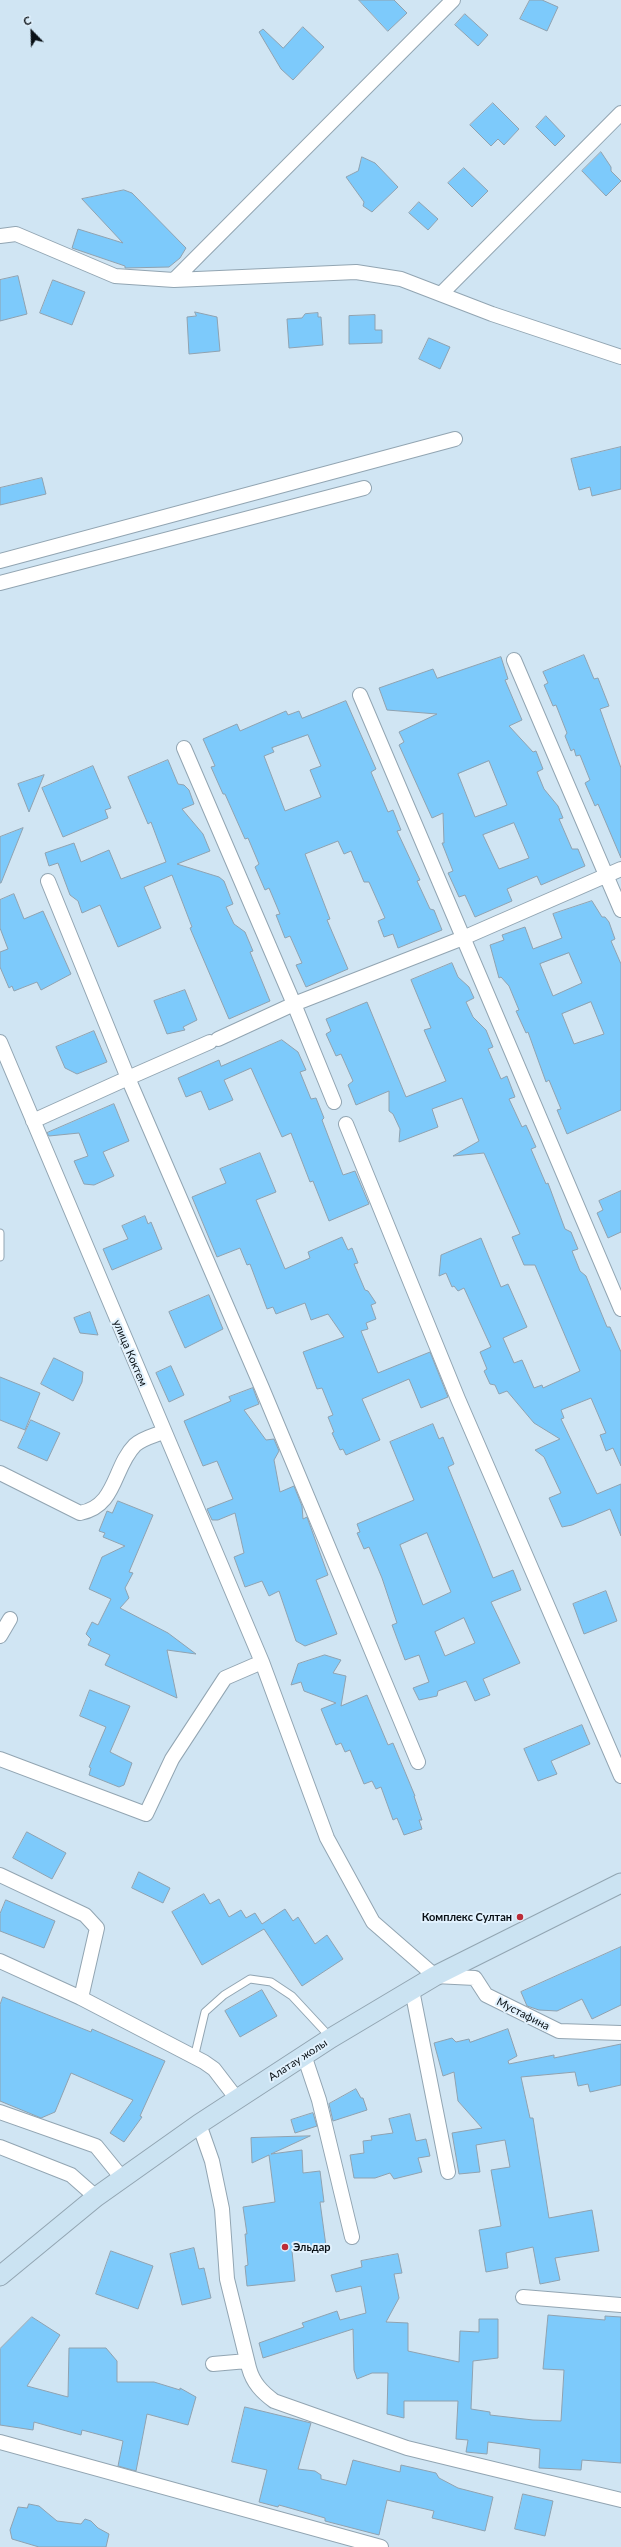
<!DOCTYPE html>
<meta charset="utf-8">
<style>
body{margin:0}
#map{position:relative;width:621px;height:2547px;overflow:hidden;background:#d0e5f3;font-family:Lato,sans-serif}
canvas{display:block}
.north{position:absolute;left:12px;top:12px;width:40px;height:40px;-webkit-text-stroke:3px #e1f1fd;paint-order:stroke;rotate:337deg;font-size:11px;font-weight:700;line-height:16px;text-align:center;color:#091015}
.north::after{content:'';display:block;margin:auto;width:14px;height:18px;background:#091015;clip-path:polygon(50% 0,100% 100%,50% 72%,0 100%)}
</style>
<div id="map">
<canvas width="621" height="2547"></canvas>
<div class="north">С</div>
</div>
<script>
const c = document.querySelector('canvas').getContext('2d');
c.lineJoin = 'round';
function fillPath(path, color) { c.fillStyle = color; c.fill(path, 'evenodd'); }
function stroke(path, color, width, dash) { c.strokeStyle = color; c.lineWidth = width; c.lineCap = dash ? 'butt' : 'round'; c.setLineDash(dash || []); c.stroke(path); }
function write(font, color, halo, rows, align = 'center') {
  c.font = font + ' Lato,sans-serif'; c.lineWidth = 4; c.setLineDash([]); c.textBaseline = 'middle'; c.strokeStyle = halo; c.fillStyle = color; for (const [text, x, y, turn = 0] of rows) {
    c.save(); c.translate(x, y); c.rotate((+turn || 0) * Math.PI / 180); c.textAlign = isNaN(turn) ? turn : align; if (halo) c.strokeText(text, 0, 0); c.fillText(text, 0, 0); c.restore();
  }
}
const building = new Path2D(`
 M359,0h35l13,13 -19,18z
 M530,0h12l16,7 -11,24 -27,-12z
 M465,14l23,21 -10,11 -23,-21z
 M303,27l21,20 -31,33 -12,-11 -22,-37 4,-3 20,19z
 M493,103l26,26 -15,16 -6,-6 -7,7 -21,-21z
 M546,116l19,20 -10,10 -19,-19z
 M601,152l10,15v4l10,10 -15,15 -24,-25z
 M362,157l13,6 23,24 -26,25 -9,-6 1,-4 -18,-25 12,-6z
 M464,168l24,23 -16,16 -24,-24z
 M124,190l8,3 54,55 -6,10 -11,9 -44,1v-2l-53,-18 6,-19 45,14 -41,-44z
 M419,202l19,17 -10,11 -19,-17z
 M18,276l9,38 -27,7v-41z
 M53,280l32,12 -13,33 -32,-12z
 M195,312l22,5 3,34 -31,3 -2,-37 9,-1z
 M318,313v4h3l2,28 -34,3 -2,-29 15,-1 3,-4z
 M375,315v15h7v13l-33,1v-28z
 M429,338l21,9 -10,22 -21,-10z
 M621,447v42l-29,7 -2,-9 -11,3 -8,-31z
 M42,478l4,16 -46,11v-17z
 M584,655l10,24 4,-1 11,28 -9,3 21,59v90l-23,-54 -3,2 -10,-23 5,-3 -10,-25 -4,1 -2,-7 -3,2 -6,-15 2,-3 -11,-28 -3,1 -9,-21 4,-2 -5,-11z
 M501,657l7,22 -3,1 17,40 -13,6 24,26 3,-1 7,18 -6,3 7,17 14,17 5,12 -4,1 13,30h6l7,17 -44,19 -4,-9 -30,13 5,12 -37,16 -10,-22 -6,2 -11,-24 5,-2 -11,-28h2l-1,-30 -11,5 -33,-73 5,-3 -5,-10 38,-18 -50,-4 -8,-22 54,-19 4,9zM489,761l18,44 -32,12 -17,-43zM514,823l15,35 -30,11 -16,-34z
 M346,701l30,68 -5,3 17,40 5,-2 8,20 -4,1 23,49 -3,1 13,28 4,1 8,20 -44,18 -5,-14 -9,3 -6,-16 7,-3 -16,-36h-5l-13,-31 -7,3 -6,-13 -33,13 25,65 -3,1 21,49 -42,18 -10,-22 6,-2 -12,-27 -5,2 -9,-23 4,-1 -11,-26 -4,2 -10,-23 4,-3 -11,-26 -3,1 -20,-45h-2l-12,-27 4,-1 -12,-27 34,-15 3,7 46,-20 2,4 11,-4 3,7zM308,735l13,31 -11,4 11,27 -36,14 -21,-55 10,-4 -2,-4z
 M168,760l10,24 6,1 5,5 5,14 -12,5 21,25 7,17 -33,13 42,13 5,4 9,23 -7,3 8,17 11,8 8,19 -3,1 20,49 -41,18 -39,-91 2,-1 -20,-52 -28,12 17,41 -43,19 -18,-42 -18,8 -4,-12 -8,-6 -12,-32 -9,3 -4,-13 29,-10 7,19 28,-12 12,29 45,-17 -15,-40 -3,2 -20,-47z
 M93,766l18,42 -6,2 3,8 -45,19 -21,-49z
 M44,775l-15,37 -11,-28z
 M23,828l-22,55h-1v-46z
 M14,894l10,25 19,-8 28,63 -30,16 -4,-8 -23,9 -2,-5 -3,2 -9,-21v-15l8,-3 -8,-21v-28z
 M592,901l10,16h3l4,5 6,17 -4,2 10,23v146l-54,24 -10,-24 4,-1 -12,-29 -3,2 -18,-50 -2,1 -10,-22 3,-1 -10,-24 -8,-9 -2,1 -9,-33 14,-5 -2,-5 23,-8 8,22 29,-11 -9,-24zM569,953l13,30 -29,13 -13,-32zM591,1002l13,32 -30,10 -12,-30z
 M452,963l6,14 11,10 5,11 -8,4 7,15 13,13 7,17 -5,2 13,30 6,-3 8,21 -6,2 13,28 4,-2 10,22 -5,2 15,35 2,-1 17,46 6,3 7,17 -6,2 8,20 6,5 21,51h3l11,25v114l-8,-18 -7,3 -6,-16 6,-2 -15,-35 -30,12 3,8 -3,1 36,75 24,-10v52l-11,-27 -38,16 -10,2 -13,-29 12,-5 -17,-36 -9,-7 25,-11 -26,-16 -27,-32 -8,3 -4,-9 -5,-1 -6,-13 3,-2 -7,-17 11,-5 -27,-59 -6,3 -4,-5 -2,1 -6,-14 -7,3 2,-21 40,-17 20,49 7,-3 19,43 -24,11 11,25 8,-3 12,28 8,-3 1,3 37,-17 -45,-106h-11l-12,-28 8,-3 -36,-81 -31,3 26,-15 -17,-43 -30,11 6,18 -39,15 1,-13 -7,-15 -4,-3v-20l-33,14 -8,-20 5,-4 -12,-27 -5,2 -10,-22 5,-3 -5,-12 41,-17 39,95 40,-16 -22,-51 7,-2 -20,-48z
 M185,990l12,30 -14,7 2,3 -18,4 -13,-33z
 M94,1031l13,31 -30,12 -12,-6 -9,-21z
 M282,1040l16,12 8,18 -6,2 11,27 5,-1 8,20 -2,2 21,55 12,-4 14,33 -40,17 -16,-40 -3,1 -19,-49 -9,4 -31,-69 -27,12 9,20 -24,10 -8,-19 -15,6 -8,-19 41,-18 2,6z
 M114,1104l15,37 -26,11 11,24 -20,9 -10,-1 -10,-23 14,-5 -9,-23 -30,3 -2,-3z
 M260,1153l16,39 -20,8 29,69 25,-11 -2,-6 34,-15 6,13 4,-2 6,15 -4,1 11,26 3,1 8,12 -5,2 5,14 -10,4 2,6 -7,2 17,42 52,-21 18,45 -27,11 -12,-29 -47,20 18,41 -34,15 -3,-6 -3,1 -8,-17 2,-1 -6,-15 5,-2 -11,-27 -5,1 -14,-37 41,-15 -16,-23 -17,6 -6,-17 -29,11 -3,-7 -6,2 -17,-45 -3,1 -7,-17 -23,9 -25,-60 34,-14 -6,-14z
 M621,1191v41l-13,6 -11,-25 6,-3 -4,-9z
 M145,1216l3,8 3,-2 11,27 -50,21 -9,-21 25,-10 -6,-13z
 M209,1295l14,34 -38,19 -16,-36z
 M90,1312l8,23 -18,-2 -6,-15z
 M54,1358l29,14 -1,10 -9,19 -32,-17z
 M171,1366l13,29 -15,7 -13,-29z
 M0,1377l40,16 -15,37 -25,-10z
 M253,1388l6,16 -15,6 22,30 8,-1 5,12 -5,9 6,32 14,-6 8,20 1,13 4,-2 21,58 -12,5 21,54 -32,12 -9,-5 -17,-50 -10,5 -7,-15 -17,6 -11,-30 10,-4 -9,-40 -17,7h-6l-5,-11 26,-10 -16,-38 -14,5 -19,-45 47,-20 -2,-4z
 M31,1420l29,13 -13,28 -29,-13z
 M433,1424l6,15 4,-2 11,27 -6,3 45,111 20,-8 8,20 -30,12 29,61 -37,16 7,16 -15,6 -9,-20 -28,10 -1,5 -18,4 -6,-12 16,-6 -10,-27 -14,5 -13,-35 5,-2 -15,-45 -13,-31 -5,2 -7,-16 3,-1 -3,-8 57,-24 -24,-58zM427,1533l24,59 -28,13 -23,-60zM464,1618l11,25 -30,13 -10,-24z
 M118,1501l35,14 -24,57 4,1 -8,15 4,10 -9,10 48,25 28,21 -29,-4 10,48 -72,-33 5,-10 -22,-10 3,-6 -5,-5 6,-12 6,3 13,-26 -22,-10 13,-32 23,-11 -22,-9 2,-4 -6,-2 8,-20 5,2z
 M606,1591l11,30 -33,13 -11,-30z
 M325,1655l16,5 -8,13 13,3 -5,30 26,-11 21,50 5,-2 22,53h-1l8,24h-3l3,9 -18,6 -7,-17 -4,2 -12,-33 -5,2 -4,-8 -8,3 -14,-34 -5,2 -4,-9 -5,2 -15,-36 15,-6 -32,-12 -3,-9 -10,3 7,-21z
 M90,1690l40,16 -20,46 22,11 -8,22 -5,2 -30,-12 2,-7 -2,-1 17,-40 -26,-11z
 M582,1725l8,19 -39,17 6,13 -19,7 -14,-32z
 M27,1832l39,21 -14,26 -39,-21z
 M139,1872l31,16 -7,15 -31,-15z
 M204,1894l6,10 9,-5 10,18 12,-7 5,8 9,-5 7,11 23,-15 8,12 5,-4 17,27 12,-9 16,24 -41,27 -38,-57 -62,36 -30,-53z
 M6,1900l49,21 -11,27 -44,-17v-17z
 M621,1947v58l-29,14 -10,-20 -25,12 -18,-1 -12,-4 -6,-14z
 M262,1990l15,26 -37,21 -15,-26z
 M3,1997l88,35 1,-3 73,32 -25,55 2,1 -18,25 -14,-9 23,-33 -62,-27 -16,39 -14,6 -41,-17v-96z
 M508,2029l9,27 -9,5 1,3 45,-9v3l67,-14v41l-31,7 -2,-8 -10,2 -3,-14 -54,5 9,41h3l16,100 43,-8 7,41 -44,7 5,22 -20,4 -7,-37 -27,6 2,15 -22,4 -7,-42 22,-4 -10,-56 19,-3 -5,-27 -29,5 4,27 -21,2 -7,-41 30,-5 -24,-27 -4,-29 -11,4 -9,-33 18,-5 4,4 13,-3 1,3z
 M356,2089l5,9h2l4,12 -34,11 -4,-17z
 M313,2113l4,13 -22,7 -4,-13z
 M410,2114l6,27 10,-2 4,17 -12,2 4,14 -28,7 -4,-6 -15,5h-21l-4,-23 14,-2 -1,-12 9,-1 -1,-4 22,-3 -4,-14z
 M310,2136l-39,18 31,-4 1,23 17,-2 4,31h-4l6,44 -34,5 3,30 -48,5 -2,-20 3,-1 -3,-31h2l-4,-27 32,-5 -6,-47 -17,8 -1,-25z
 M194,2248l5,21 5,-1 7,30 -29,7 -12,-51z
 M111,2251l42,15 -15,43 -42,-15z
 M398,2254l4,19 -8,1 5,24 -13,24 22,1v28l51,11 1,-31 19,1v-13h19v39l-25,3 -2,48 19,3v3l43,5 28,1 3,-51 -21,-1 5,-54 57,5v-4l16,1v146l-39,-3 -1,10 -42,-2 1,-19 -52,-7 -1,12 -21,-2 2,-12 -12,-1 2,-38h-54v17l-17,-4 1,-41h-16l-15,6 -3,-9 -1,-41 -90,29 -4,-15 45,-16 -2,-4 35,-12 3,9 26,-7 -5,-27 -25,6 -5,-17 31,-8 -1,-6z
 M32,2317l28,18 -33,51 41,11 1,-49h37l11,13v21h37l26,8v-2l16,9 -8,28 -41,-11 -11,57 -18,-5 5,-25 -41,-11 -1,5 -47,-13 -1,8 -33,-5v-76z
 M245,2407l66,16 -13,46 17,2 6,4v4l25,6 7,-25 47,12 1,-7 35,8 3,5 19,10 35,9 -8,34 -53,-13 2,-7 -47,-11 -8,35 -54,-14v-3l-46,-13 -1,2 -19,-5 8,-32 -35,-8z
 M523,2494l30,7 -8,35 -30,-7z
 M29,2504l10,2 18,15 24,3 4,-5 6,2 7,7 11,6 -3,13h-67l-27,-8 -2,-9 8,-23 9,1z`);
const service = new Path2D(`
 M0,1233v24
 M194,2058l11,-46 19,-17 26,-16 21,3 21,14 39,42`);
const minor = new Path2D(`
 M0,236l16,-2 99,42 59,4 182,-8 45,7 91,35 129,43
 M174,280l279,-280
 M441,294l180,-181
 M0,561l455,-122
 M0,583l364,-95
 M514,660l107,250
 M360,695l261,614
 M184,748l110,256 40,98
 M218,1039l76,-35 169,-66 158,-69
 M0,1042l262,620
 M210,1042l-82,36 134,310 156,374
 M33,1121l95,-43 -80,-197
 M346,1124l112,275 163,377
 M0,1473l80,40c37,-7 33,-46 55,-68 8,-7 18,-9 28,-13
 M0,1636l10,-17
 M0,1759l146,55 26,-55 53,-81 37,-16 65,176 46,84 62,54 40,2 11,17 73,36 62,2
 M0,1875l85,40 12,13 -16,70
 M0,1961l81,37 123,64 10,7 23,30
 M412,1990l36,182
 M304,2055l15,45 33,137
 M0,2112l96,34 26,32
 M199,2124l13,37 10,48 5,70 22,89c4,15 13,24 25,33l133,47 214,52
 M0,2147l71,28 25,22
 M523,2297l98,8
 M213,2364l34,-3
 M0,2442l381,105`);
const secondary = new Path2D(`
 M0,2276l96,-79 103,-73 132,-86 104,-62 186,-93`);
const markers = [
 [520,1917,4,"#bc2c37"],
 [285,2247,4,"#bc2c37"]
];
const streetNames = [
 ["улица Коктем",130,1353,67],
 ["Мустафина",523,2014,27],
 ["Алатау жолы",298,2060,-33]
];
const poiNames = [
 ["Комплекс Султан",512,1917],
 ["Эльдар",293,2247,"left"]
];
fillPath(building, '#7dcafb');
stroke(building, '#8fa2b0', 1);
stroke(service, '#92a5b2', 9);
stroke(minor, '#92a5b2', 16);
stroke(secondary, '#92a5b2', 21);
stroke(service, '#fff', 7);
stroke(minor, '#fff', 14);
stroke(secondary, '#cbe3f2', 19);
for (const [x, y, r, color] of markers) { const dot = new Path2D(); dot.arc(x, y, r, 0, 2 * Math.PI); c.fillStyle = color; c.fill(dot); stroke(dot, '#e1f1fd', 1.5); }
write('11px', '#091015', '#e1f1fd', streetNames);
write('bold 11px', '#091015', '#e1f1fd', poiNames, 'right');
</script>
